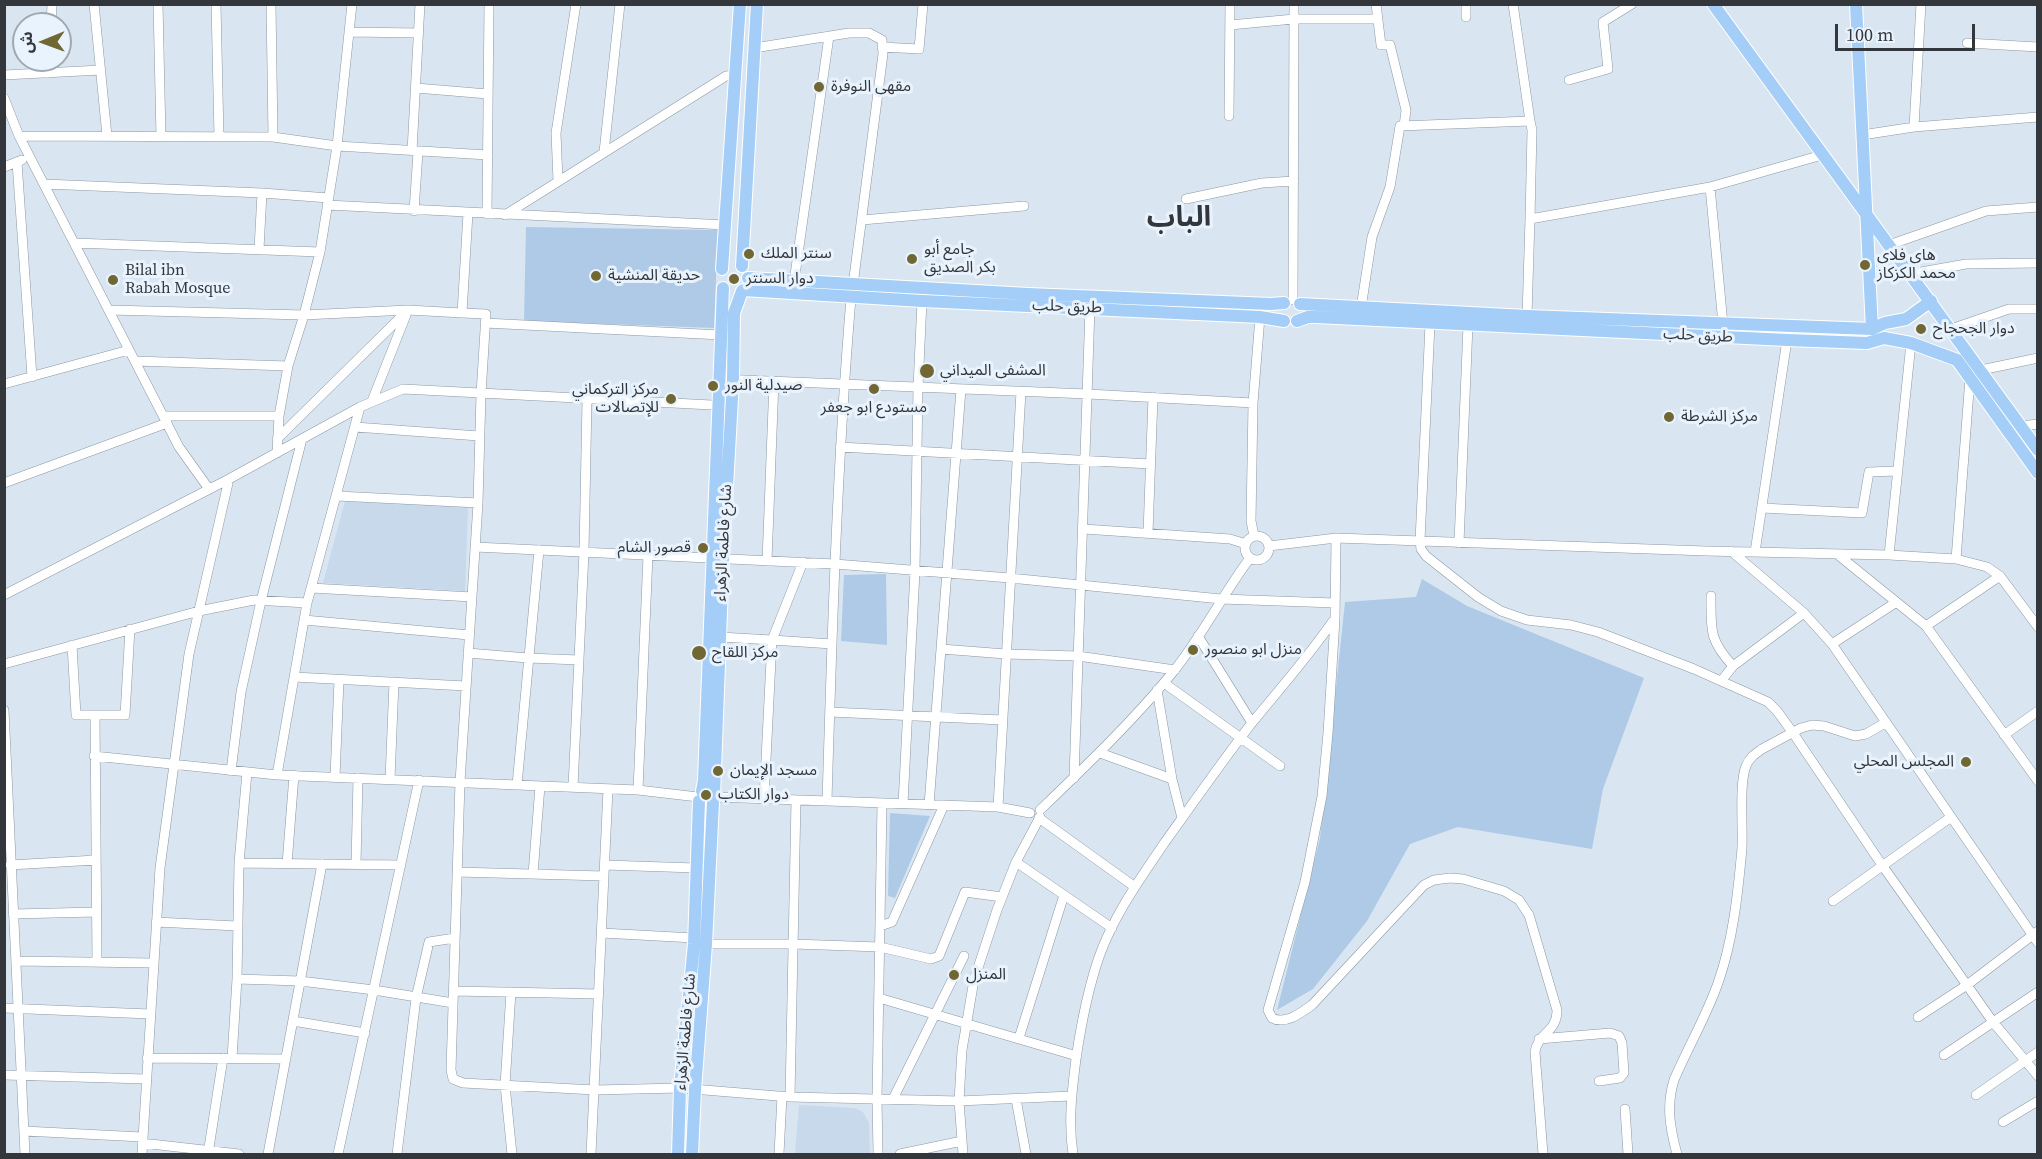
<!DOCTYPE html>
<meta charset="utf-8">
<style>
body{margin:0}
#map{position:relative;width:2042px;height:1159px;overflow:hidden;background:#d9e6f2;font-family:"Source Serif 4","Noto Sans Arabic",serif}
canvas{display:block}
.frame{position:absolute;inset:0;border:6px solid #33373c;pointer-events:none}
.north{position:absolute;left:12px;top:12px;width:60px;height:60px;box-sizing:border-box;background:#e9f3fd;border:2px solid #a0a8b0;border-radius:50%;rotate:269deg;font-size:16px;font-weight:700;line-height:24px;text-align:center;color:#33373c}
.north::after{content:'';display:block;margin:auto;width:21px;height:27px;background:#716734;clip-path:polygon(50% 0,100% 100%,50% 72%,0 100%)}
.scale{position:absolute;left:1835px;top:24px;width:140px;height:27px;box-sizing:border-box;border:3px solid #33373c;border-top:0;padding-left:8px;font-size:18px;line-height:21px;white-space:nowrap;color:#33373c;-webkit-text-stroke:4px #e9f3fd;paint-order:stroke}
</style>
<div id="map">
<canvas width="2042" height="1159"></canvas>
<div class="frame"></div>
<div class="north">ش</div>
<div class="scale">100 m</div>
</div>
<script>
const c = document.querySelector('canvas').getContext('2d');
c.lineJoin = 'round';
function fillPath(path, color) { c.fillStyle = color; c.fill(path, 'evenodd'); }
function stroke(path, color, width, dash) { c.strokeStyle = color; c.lineWidth = width; c.lineCap = dash ? 'butt' : 'round'; c.setLineDash(dash || []); c.stroke(path); }
function write(font, color, halo, rows, align = 'center') {
  c.font = font + ' "Source Serif 4","Noto Sans Arabic",serif'; c.lineWidth = 6; c.setLineDash([]); c.textBaseline = 'middle'; c.strokeStyle = halo; c.fillStyle = color; for (const [text, x, y, turn = 0] of rows) {
    c.save(); c.translate(x, y); c.rotate((+turn || 0) * Math.PI / 180); c.textAlign = isNaN(turn) ? turn : align; if (halo) c.strokeText(text, 0, 0); c.fillText(text, 0, 0); c.restore();
  }
}
const built = new Path2D(`
 M345,501l123,6 -3,84 -142,-8z
 M799,1105l56,3 8,4 6,11 1,31h-75z`);
const green = new Path2D(`
 M526,227l192,3 -4,98 -190,-7z
 M886,574l1,71 -46,-4 3,-66z
 M1422,579l45,27 177,72 -41,111 -11,60 -134,-22 -48,17 -43,77 -54,68 -36,21 43,-172 25,-236 71,-5z
 M890,813l40,3 -35,82 -7,-2z`);
const minor = new Path2D(`
 M94,4l13,132
 M158,4l3,133
 M216,4l3,133
 M271,4l2,133
 M1376,4l5,41h9l16,65 -2,16
 M1513,4l17,117
 M1466,17v-13
 M51,24l1,-20
 M1230,25l64,-6h84
 M349,32l70,1
 M1967,43l71,4
 M882,47l37,2 4,-45
 M754,48l95,-15h20l13,7 1,14 -30,231
 M48,73v-13
 M4,75l97,-5
 M1569,80l39,-11 -5,-47 29,-18
 M416,88l72,6
 M4,98l15,38 160,311 30,42
 M1229,116l1,-112
 M1914,127l7,-123
 M1862,135l52,-8 124,-10
 M19,136l254,1 64,9 151,9
 M412,151l8,-147
 M604,152l16,-148
 M17,162l15,215
 M4,167l18,-7
 M558,181l-2,-48 20,-129
 M44,184l218,9 -3,56
 M1710,187l13,137
 M262,193l67,5
 M1186,199l76,-16 32,-2
 M327,205l399,20
 M414,211l4,-59
 M468,213l-6,100 24,1 -5,80 -3,109 -18,279 -9,288 2,9 10,4 132,7 85,-2 110,9 169,4 112,-5
 M487,214l2,-210
 M505,215l221,-139 10,-1
 M862,220l162,-14
 M74,243l246,9
 M1889,245l97,-34 52,-4
 M1910,274l56,-10 72,-1
 M794,282l35,-246
 M1293,300l1,-296
 M1361,308l11,-71 18,-50 10,-61 130,-5 2,9 -2,89
 M109,310l195,5 104,-5 54,3
 M1527,316l3,-97 180,-32 112,-32
 M485,323l236,12
 M1430,324l-10,217 1,8 5,7 52,41 23,14 26,9 44,5 27,7 96,37 74,33 9,9 16,22 89,132 111,157 45,54
 M1951,329l58,-20h29
 M135,361l153,5
 M1981,370l57,-12
 M719,379l369,15 165,9
 M4,384l125,-34
 M372,401l34,-86
 M163,416h116
 M2021,426l17,-2
 M355,427l124,9
 M277,439l131,-129
 M840,447l310,17
 M277,453l2,-37 9,-50 16,-51 16,-63 17,-106 15,-142
 M4,483l163,-60
 M337,496l141,7
 M1762,508l100,5 7,-41 29,-1
 M1084,529l146,10 16,5
 M1148,533l5,-136
 M1245 548a12 12 0 1 1 24 0a12 12 0 1 1-24 0Z
 M1254,536l-3,-15 2,-118 7,-86
 M1336,538l-1,81 -7,114 -6,63 -17,86 -37,128 4,8c13,7 29,-5 40,-13l112,-120 10,-5 16,-2 13,1 41,12 15,9 10,15 28,95c0,23 -19,22 -22,42l8,102
 M1459,543l9,-218
 M1269,546l67,-8 370,13 183,4 67,4 31,8 13,9 38,51
 M475,547l360,17 175,14 211,21 114,4
 M1731,551l73,62 28,31 206,299
 M1755,552l32,-212
 M1837,554l89,72 112,155
 M1889,555l22,-212
 M1956,559l14,-181
 M767,561l7,-180
 M803,562l-31,78 60,4
 M311,588l161,9
 M4,595l225,-116 131,-72 43,-18 328,17
 M1711,596c0,34 -2,44 22,70
 M304,620l165,15
 M1926,626l74,-50
 M1198,636l54,87
 M720,637l52,3 -8,159
 M1832,644l63,-41
 M72,645l4,70h49l5,-86
 M941,649l65,5 72,2 97,14
 M468,653l60,5 51,2
 M4,664l195,-53 55,-11 53,3
 M294,677l172,9
 M1722,680l11,-14 71,-53
 M1164,683l116,83
 M1157,690l15,89 10,39
 M4,710l21,444
 M830,712l172,8
 M95,715l2,247
 M2004,735l34,-24
 M1100,753l72,26
 M94,756l183,19 361,15 60,7
 M231,771l10,-79 20,-91 41,-162
 M277,775l30,-172 53,-196
 M335,777l4,-97
 M1074,778l16,-470
 M390,779l4,-97
 M517,785l22,-235
 M573,787l11,-235 3,-152
 M638,790l10,-235
 M714,797l284,10 32,6
 M827,801c5,-168 10,-336 24,-503
 M903,804l12,-233 3,-184 4,-86
 M929,805l32,-416
 M998,807l23,-416
 M1040,810c46,-44 93,-89 133,-138 29,-36 50,-78 77,-114
 M1039,818l96,69
 M1016,862l96,66
 M239,863l162,2
 M287,864l7,-89
 M356,864l2,-86
 M10,865l86,-5
 M605,865l91,3
 M457,872l147,4
 M533,874l7,-88
 M1833,901l118,-84
 M13,914l83,-2
 M156,922l81,4
 M880,926l12,-4 52,-117
 M602,933l92,5
 M702,944h91l87,3 51,12 8,-3 26,-64 37,5
 M16,961l137,2
 M237,979l63,2 74,9 79,13
 M454,991l145,3
 M511,992l-6,93 7,69
 M879,998l198,58
 M4,1008l146,6
 M1918,1017l49,-32 71,-54
 M293,1021l72,12
 M1019,1038l45,-143
 M1539,1039l71,-6 9,3 3,7 2,30 -4,5 -21,3
 M1944,1055l94,-63
 M147,1058l139,1
 M232,1058l5,-79 2,-116 8,-91
 M4,1075l142,4
 M1976,1095l62,-43
 M790,1097l6,-297
 M893,1099l71,-143
 M1016,1099l10,55
 M1625,1109l3,45
 M2003,1122l35,-21
 M24,1131l118,6
 M142,1143l97,11
 M142,1154l18,-286 29,-214 40,-175
 M208,1154l15,-96
 M268,1154l54,-290
 M338,1154l81,-374
 M397,1154l19,-156 13,-56 26,-4
 M591,1154l17,-365
 M779,1154l3,-58
 M878,1154l-1,-55 5,-296
 M900,1154l62,-13
 M963,1154l-4,-53 3,-51 12,-70 23,-70 19,-48 24,-45
 M1073,1154c-5,-32 -1,-63 3,-95 5,-34 12,-70 23,-102 15,-42 41,-78 66,-115 28,-39 56,-79 86,-118 28,-34 57,-67 82,-103
 M1677,1154c-7,-26 -11,-48 -3,-74 14,-33 32,-63 44,-97 15,-42 20,-90 24,-135 1,-21 -3,-65 4,-82 3,-8 9,-12 16,-17l39,-21 11,-3 12,1 31,10 11,-2 19,-11`);
const major = new Path2D(`
 M1713,4l325,446
 M1856,4l16,325
 M742,266l15,-262
 M722,269l18,-265
 M748,278l280,16 243,10 13,-1
 M743,290l179,11 338,16 24,4
 M1300,304l227,12 345,13 13,-6 21,-4 25,-18
 M1297,321l11,-4h8l471,23 80,3 17,-5 27,5 46,17 81,113
 M702,791l2,-11 19,-492
 M714,796l9,-238 10,-178 1,-67 8,-22
 M678,1154l2,-66 14,-144 5,-143
 M692,1154l3,-64 11,-146 7,-142`);
const markers = [
 [819,87,6,"#716734"],
 [749,254,6,"#716734"],
 [912,259,6,"#716734"],
 [1865,265,6,"#716734"],
 [596,276,6,"#716734"],
 [734,279,6,"#716734"],
 [113,280,6,"#716734"],
 [1921,329,6,"#716734"],
 [927,371,8,"#716734"],
 [713,386,6,"#716734"],
 [874,389,6,"#716734"],
 [671,399,6,"#716734"],
 [1669,417,6,"#716734"],
 [703,548,6,"#716734"],
 [1193,650,6,"#716734"],
 [699,653,8,"#716734"],
 [1966,762,6,"#716734"],
 [718,771,6,"#716734"],
 [706,795,6,"#716734"],
 [954,975,6,"#716734"]
];
const poiNames = [
 ["مقهى النوفرة",831,87],
 ["جامع أبو",924,250],
 ["بكر الصديق",924,268],
 ["سنتر الملك",761,254],
 ["هاي فلاي",1877,256],
 ["محمد الكزكاز",1877,274],
 ["Bilal ibn",125,271],
 ["Rabah Mosque",125,289],
 ["حديقة المنشية",608,276],
 ["دوار السنتر",746,279],
 ["دوار الجحجاح",1933,329],
 ["المشفى الميداني",940,371],
 ["صيدلية النور",725,386],
 ["مركز التركماني",659,390,"right"],
 ["للإتصالات",659,408,"right"],
 ["مستودع ابو جعفر",874,408,"center"],
 ["مركز الشرطة",1681,417],
 ["قصور الشام",691,548,"right"],
 ["منزل ابو منصور",1205,650],
 ["مركز اللقاح",712,653],
 ["المجلس المحلي",1954,762,"right"],
 ["مسجد الإيمان",730,771],
 ["دوار الكتاب",718,795],
 ["المنزل",966,975]
];
const streetNames = [
 ["طريق حلب",1067,307,2],
 ["طريق حلب",1698,336,3],
 ["شارع فاطمة الزهراء",724,543,-87],
 ["شارع فاطمة الزهراء",686,1032,-85]
];
const townNames = [
 ["الباب",1179,219]
];
fillPath(built, '#c8d9ec');
fillPath(green, '#afcae6');
stroke(minor, '#8c98a3', 10);
stroke(major, '#fff', 14);
stroke(minor, '#fff', 9);
stroke(major, '#a4cef7', 12);
for (const [x, y, r, color] of markers) { const dot = new Path2D(); dot.arc(x, y, r, 0, 2 * Math.PI); c.fillStyle = color; c.fill(dot); stroke(dot, '#e9f3fd', 2); }
write('16px', '#33373c', '#e9f3fd', poiNames, 'left');
write('16px', '#33373c', '#e9f3fd', streetNames);
write('bold 28px', '#33373c', '#e9f3fd', townNames);
</script>
